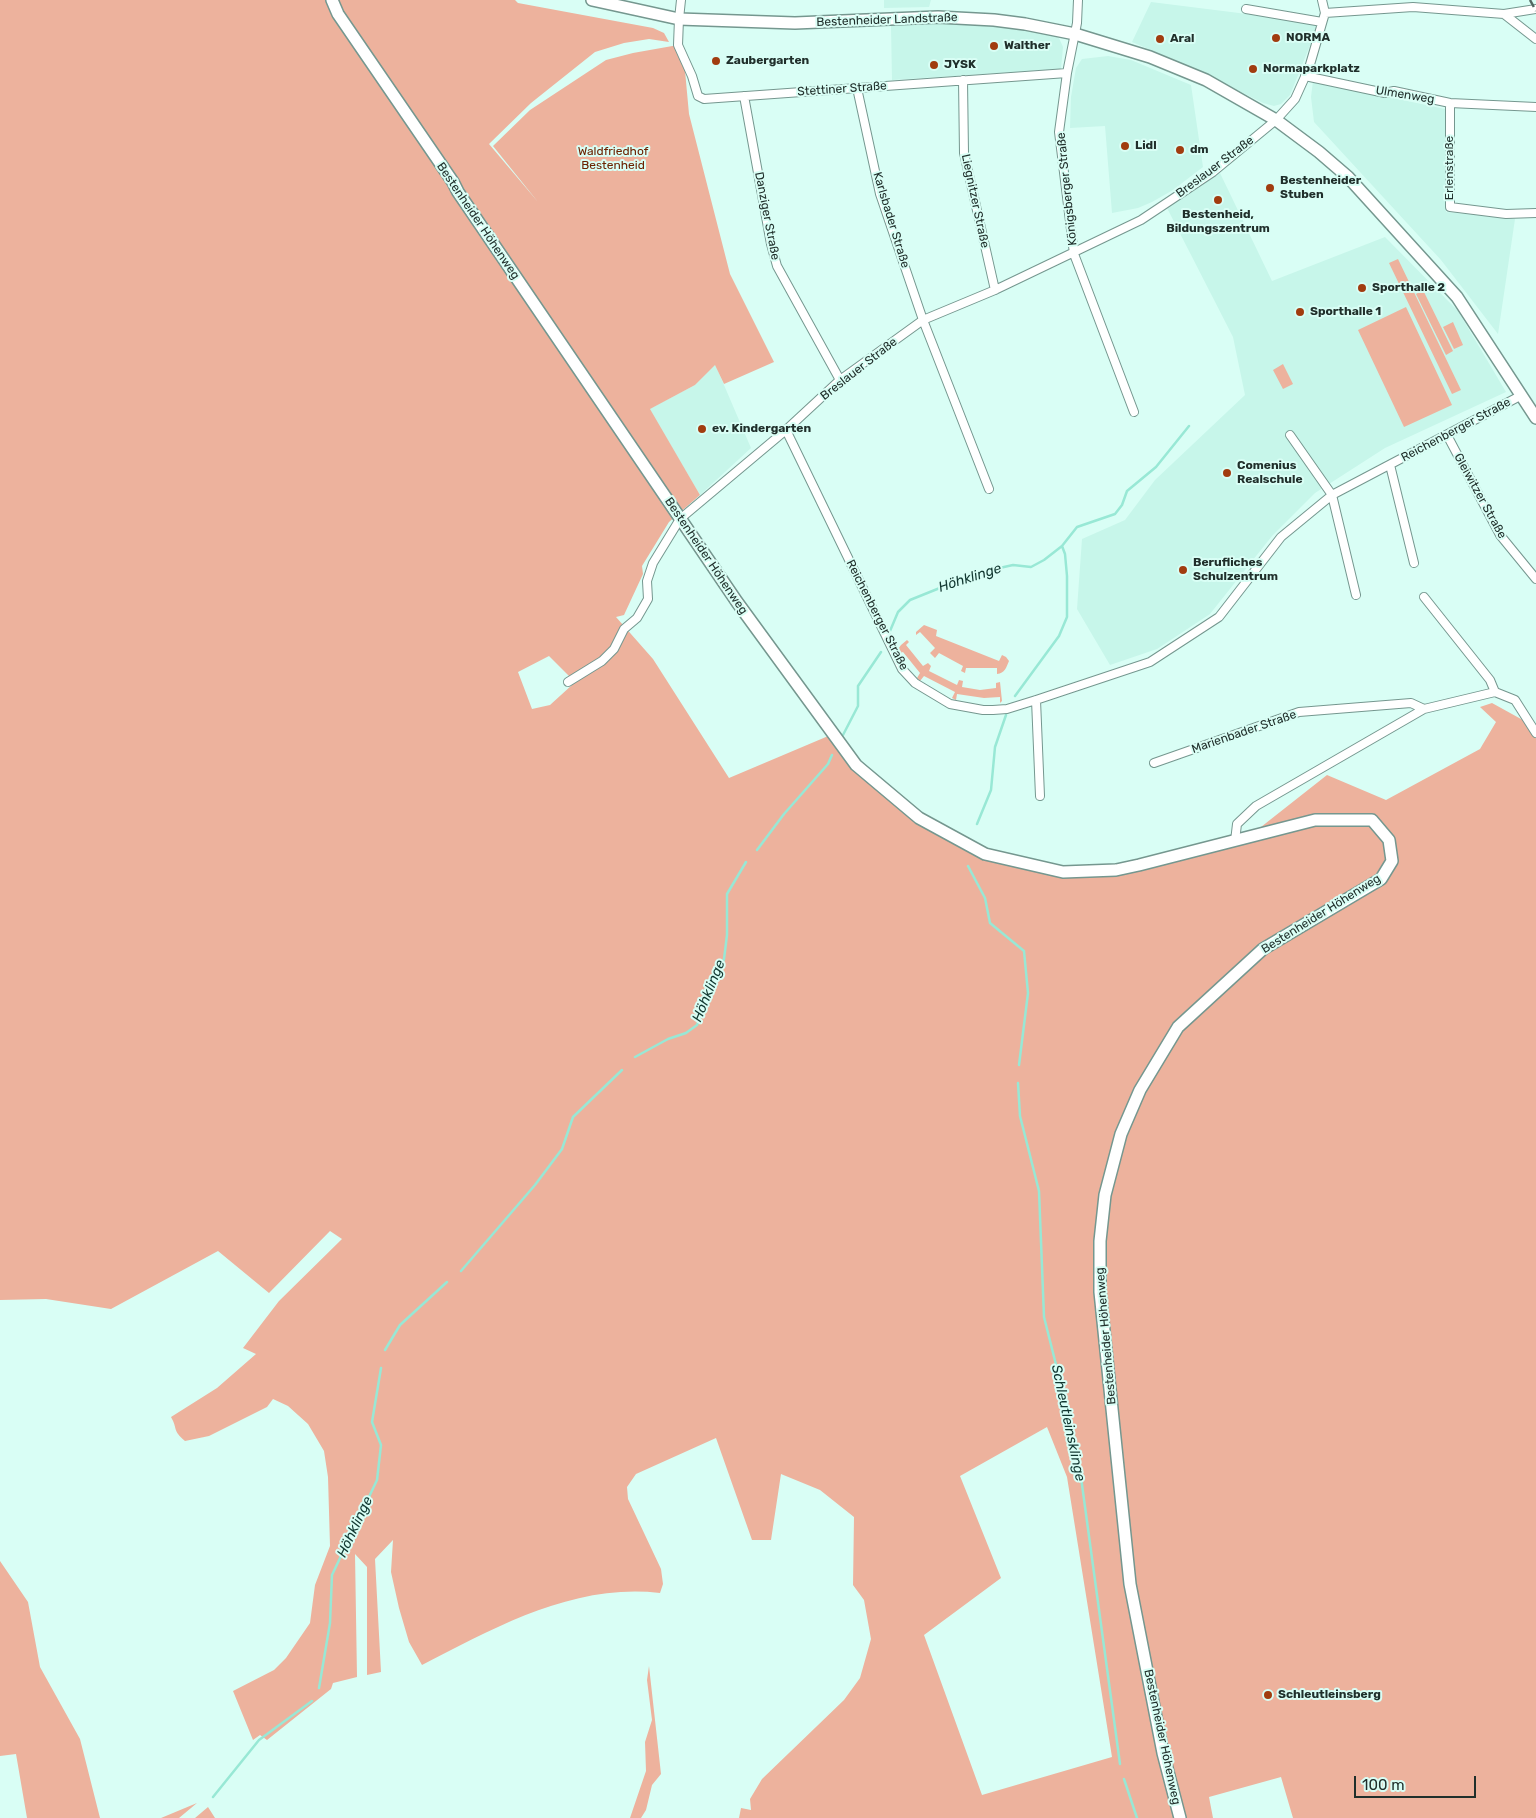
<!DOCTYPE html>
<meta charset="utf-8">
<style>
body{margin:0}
#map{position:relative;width:1536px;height:1818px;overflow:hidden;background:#d9fef5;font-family:Rubik,sans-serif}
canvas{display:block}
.scale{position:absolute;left:1354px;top:1776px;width:122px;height:22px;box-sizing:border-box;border:2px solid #202f2b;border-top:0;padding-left:6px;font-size:15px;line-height:18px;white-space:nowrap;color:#202f2b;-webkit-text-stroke:4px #d9fef5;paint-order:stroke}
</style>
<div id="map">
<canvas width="1536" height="1818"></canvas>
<div class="scale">100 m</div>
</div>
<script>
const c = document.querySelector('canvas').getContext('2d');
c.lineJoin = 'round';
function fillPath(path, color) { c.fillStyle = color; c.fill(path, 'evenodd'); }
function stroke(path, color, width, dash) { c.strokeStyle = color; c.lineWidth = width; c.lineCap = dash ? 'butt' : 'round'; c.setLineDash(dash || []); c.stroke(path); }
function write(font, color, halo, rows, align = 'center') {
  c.font = font + ' Rubik,sans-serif'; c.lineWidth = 4; c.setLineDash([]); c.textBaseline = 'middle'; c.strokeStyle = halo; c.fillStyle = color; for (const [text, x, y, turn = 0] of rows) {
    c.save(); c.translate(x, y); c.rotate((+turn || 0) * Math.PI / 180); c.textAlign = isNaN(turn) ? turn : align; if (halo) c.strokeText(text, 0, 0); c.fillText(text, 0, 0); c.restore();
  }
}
const built = new Path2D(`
 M884,0h47l-2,7 -45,1z
 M1151,2l88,11 77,11 -1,9 -25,62 -9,9 -7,2 -11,-3 -72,-36 -59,-25z
 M953,23l59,5 38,6 9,4 4,9 -2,22 -169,11 -1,-54z
 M1108,56l23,4 60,25 12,82 -30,23 -21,12 -14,6 -26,5 -7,-87 -35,2 1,-31 5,-29 6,-9z
 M1313,81l132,28 1,103 69,7 -17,115 -57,-74 -127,-138 -3,-25z
 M1220,173l52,108 113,-44 73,74 48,81 -121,56 -70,45 -43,43 -62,78 -53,35 -47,16 -33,-56 5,-70 43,-19 30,-40 90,-85 -12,-58 -66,-129z
 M715,364l36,84 -51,47 -51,-86 46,-24z`);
const green = new Path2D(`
 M0,0h515l3,3 135,25 11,5 5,9 -20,-3 -25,4 -29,9 -64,51 -42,41 49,58 -45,-56 37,-36 76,-50 27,-7 45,-8 6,15 5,54 41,160 44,88 -50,22 -9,-19 -20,20 -45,24 50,86 -31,27 -27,44 1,8 -19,41 -8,2 37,42 76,119 104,-44 23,31 63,53 66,36 78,18 53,-2 131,-32 80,-63 59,25 94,-51 16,-27 -16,-15 12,-4 38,21 6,10v1084h-243l-12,-41 -72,20 4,21h-474l2,-10 10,2 -1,-11 12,-20 82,-79 16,-22 11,-39 -7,-39 -11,-15 1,-68 -34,-27 -39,-16 -10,66h-19l-36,-102 -80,36 -9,13 1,12 33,70 2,15 -3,9c-86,-10 -164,34 -238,72l-13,-23 -10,-34 -8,-36 2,-32 -18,19 6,113 -14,3v-108l-12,-13 2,123 -24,6 -2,6 -64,51 -7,-5 -7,5 -20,-49 41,-21 12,-12 24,-35 5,-38 15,-39 -2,-69 -4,-26 -16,-27 -20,-18 -15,-7 -6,8 -58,29 -24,5c-13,-11 -7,-12 -14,-24l46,-29 39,-34 -13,-6 36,-47 63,-62 -12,-8 -61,62 -51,-42 -107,58 -65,-10 -46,1zM549,656l21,21 2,8 -22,20 -18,4 -14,-37zM1047,1427l20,50 45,280 -130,38 -58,-160 77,-57 -41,-102z
 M1398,259l63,131 -9,4 -63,-131z
 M1423,290l30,61 -7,4 -30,-61z
 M1406,307l46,98 -48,22 -46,-97z
 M1453,322l10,23 -9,4 -11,-22z
 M1283,364l10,20 -10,5 -10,-19z
 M924,625l13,5 -1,6 63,25 3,-6 4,2 3,4c-3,7 -4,12 -12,13v-6h-31l-1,5 -4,-2 2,-5 -24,-13 -4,5 -5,-5 5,-5 -15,-16 -4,3v-3z
 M907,640l2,2 -3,3 17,21 5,-3 3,3 -2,5 28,14 2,-5 4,1 -1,6 18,3 16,-2v-5l4,-1 2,19 -2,2v-6l-16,1 -27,-4 -1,6 -4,-2 3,-6 -31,-16 -4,5 -3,-3 3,-5 -17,-21 -5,2 -2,-2 5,-7z
 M0,1561l28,41 12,65 40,72 20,79h-73l-11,-64 -16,2z
 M649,1666l12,108 -9,11 -6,25 -5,8h-11l16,-47 -1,-29 7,-22 -5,-40z
 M197,1803l-18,15h-18z
 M208,1807l7,11h-20z`);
const stream = new Path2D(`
 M890,631l8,-19 12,-12 67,-27 36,-8 18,2 13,-7 18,-14 15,-19 38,-13 7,-9 5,-14 29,-24 33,-41
 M1015,696l44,-60 8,-19v-41l-2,-22 -3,-8
 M843,735l15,-29v-20l23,-34
 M977,824l14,-34 4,-43 11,-32
 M757,850l27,-36 44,-50 4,-9
 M968,866l17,32 5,25 34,28 4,42 -9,72
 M635,1057l33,-18 18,-6 11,-8 27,-66 3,-24v-41l19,-32
 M1018,1083l2,33 19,75 5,126 33,131 43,316
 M461,1271l74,-86 27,-36 11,-32 49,-47
 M385,1350l15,-25 47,-43
 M319,1688l11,-65 2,-48 45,-95 4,-35 -9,-23 9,-54
 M1124,1779l13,39
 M213,1797l46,-57 53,-39`);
const street = new Path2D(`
 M681,0l-2,19 -1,26 14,31 6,20 6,3 363,-26
 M1078,0l-1,23 -10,50 -8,59 15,122 60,158
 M1246,9l76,13
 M1325,13l88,-6 91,7 32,25
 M1504,14l32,-5
 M1305,76l80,17 9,-2 56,12 86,4
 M963,80l1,73 31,137
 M857,88l23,106 43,126 66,169
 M744,96l27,148 6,22 63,114
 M1450,103v104l56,7 30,-1
 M786,430l116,239 13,14 35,21 33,6h10l14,-1 29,-9 114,-38 69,-45 62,-80 51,-42 190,-100
 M1290,435l42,60 24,100
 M1447,435l53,100 36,44
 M1390,465l24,98
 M1424,597l66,83 5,12
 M568,682l34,-21 12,-12 10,-20 13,-11 11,-19 -1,-18 6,-18 27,-44 106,-89 54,-50 83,-60 72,-30 146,-70 72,-48 63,-52 19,-21 14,-31 16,-55 -3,-13
 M1036,700l4,96
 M1154,763l145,-51 112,-9 13,6
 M1235,841l2,-17 19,-18 168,-97 71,-17 20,8 21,33`);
const secondary = new Path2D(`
 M332,0l6,14 115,168 5,10 279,410 119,163 63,53 66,36 78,18 53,-2 23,-5 176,-45h57l17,20 3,21 -11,18 -118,70 -85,78 -38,63 -19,44 -16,61 -5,46v51l30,292 33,169 17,65
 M592,0l87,19 116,4 143,-6 56,3 31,4 50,10 75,23 56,23 70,40 43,32 29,25 109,120 79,121`);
const rail = new Path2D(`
 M1530,0l6,11`);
const markers = [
 [1276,38,5,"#a13c0f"],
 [1160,39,5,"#a13c0f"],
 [994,46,5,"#a13c0f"],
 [716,61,5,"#a13c0f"],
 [934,65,5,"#a13c0f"],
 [1253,69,5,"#a13c0f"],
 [1125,146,5,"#a13c0f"],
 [1180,150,5,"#a13c0f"],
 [1270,188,5,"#a13c0f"],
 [1218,200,5,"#a13c0f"],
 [1362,288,5,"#a13c0f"],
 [1300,312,5,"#a13c0f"],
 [702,429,5,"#a13c0f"],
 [1227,473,5,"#a13c0f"],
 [1183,570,5,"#a13c0f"],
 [1268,1695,5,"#a13c0f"]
];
const streetNames = [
 ["Bestenheider Landstraße",887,20,-2],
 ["Stettiner Straße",842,89,-4],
 ["Ulmenweg",1405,95,9],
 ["Breslauer Straße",1215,167,-37],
 ["Erlenstraße",1450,168,-90],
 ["Königsberger Straße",1067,189,-96],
 ["Liegnitzer Straße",975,201,78],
 ["Danziger Straße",767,216,79],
 ["Karlsbader Straße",891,220,73],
 ["Bestenheider Höhenweg",478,221,56],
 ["Breslauer Straße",859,369,-38],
 ["Reichenberger Straße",1456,430,-28],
 ["Gleiwitzer Straße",1480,496,61],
 ["Bestenheider Höhenweg",706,556,56],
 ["Reichenberger Straße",877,615,63],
 ["Marienbader Straße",1244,732,-19],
 ["Bestenheider Höhenweg",1321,914,-32],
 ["Bestenheider Höhenweg",1106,1336,-95],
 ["Bestenheider Höhenweg",1162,1737,78]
];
const poiNames = [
 ["NORMA",1286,38],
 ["Aral",1170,39],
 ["Walther",1004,46],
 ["Zaubergarten",726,61],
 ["JYSK",944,65],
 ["Normaparkplatz",1263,69],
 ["Lidl",1135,146],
 ["dm",1190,150],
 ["Bestenheider",1280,181],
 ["Stuben",1280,195],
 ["Bestenheid,",1218,215,"center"],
 ["Bildungszentrum",1218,229,"center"],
 ["Sporthalle 2",1372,288],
 ["Sporthalle 1",1310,312],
 ["ev. Kindergarten",712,429],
 ["Comenius",1237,466],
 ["Realschule",1237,480],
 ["Berufliches",1193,563],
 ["Schulzentrum",1193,577],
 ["Schleutleinsberg",1278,1695]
];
const parkNames = [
 ["Waldfriedhof",613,152],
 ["Bestenheid",613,166]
];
const waterNames = [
 ["Höhklinge",970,578,-18],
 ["Höhklinge",709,991,-68],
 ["Schleutleinsklinge",1068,1423,78],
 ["Höhklinge",355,1527,-65]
];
fillPath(built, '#c7f6ea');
fillPath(green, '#edb29d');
stroke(stream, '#98e8d5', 2.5);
stroke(street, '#75978f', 10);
stroke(secondary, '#75978f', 14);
stroke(street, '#fff', 8);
stroke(secondary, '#fff', 11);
stroke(rail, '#536863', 2.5, [8, 4]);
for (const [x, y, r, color] of markers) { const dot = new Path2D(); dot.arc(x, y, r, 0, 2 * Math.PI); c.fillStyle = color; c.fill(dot); stroke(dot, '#d9fef5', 2); }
write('12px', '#202f2b', '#d9fef5', streetNames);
write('bold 12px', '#202f2b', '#d9fef5', poiNames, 'left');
write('12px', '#6b2100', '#d9fef5', parkNames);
write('italic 14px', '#113730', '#d9fef5', waterNames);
</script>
